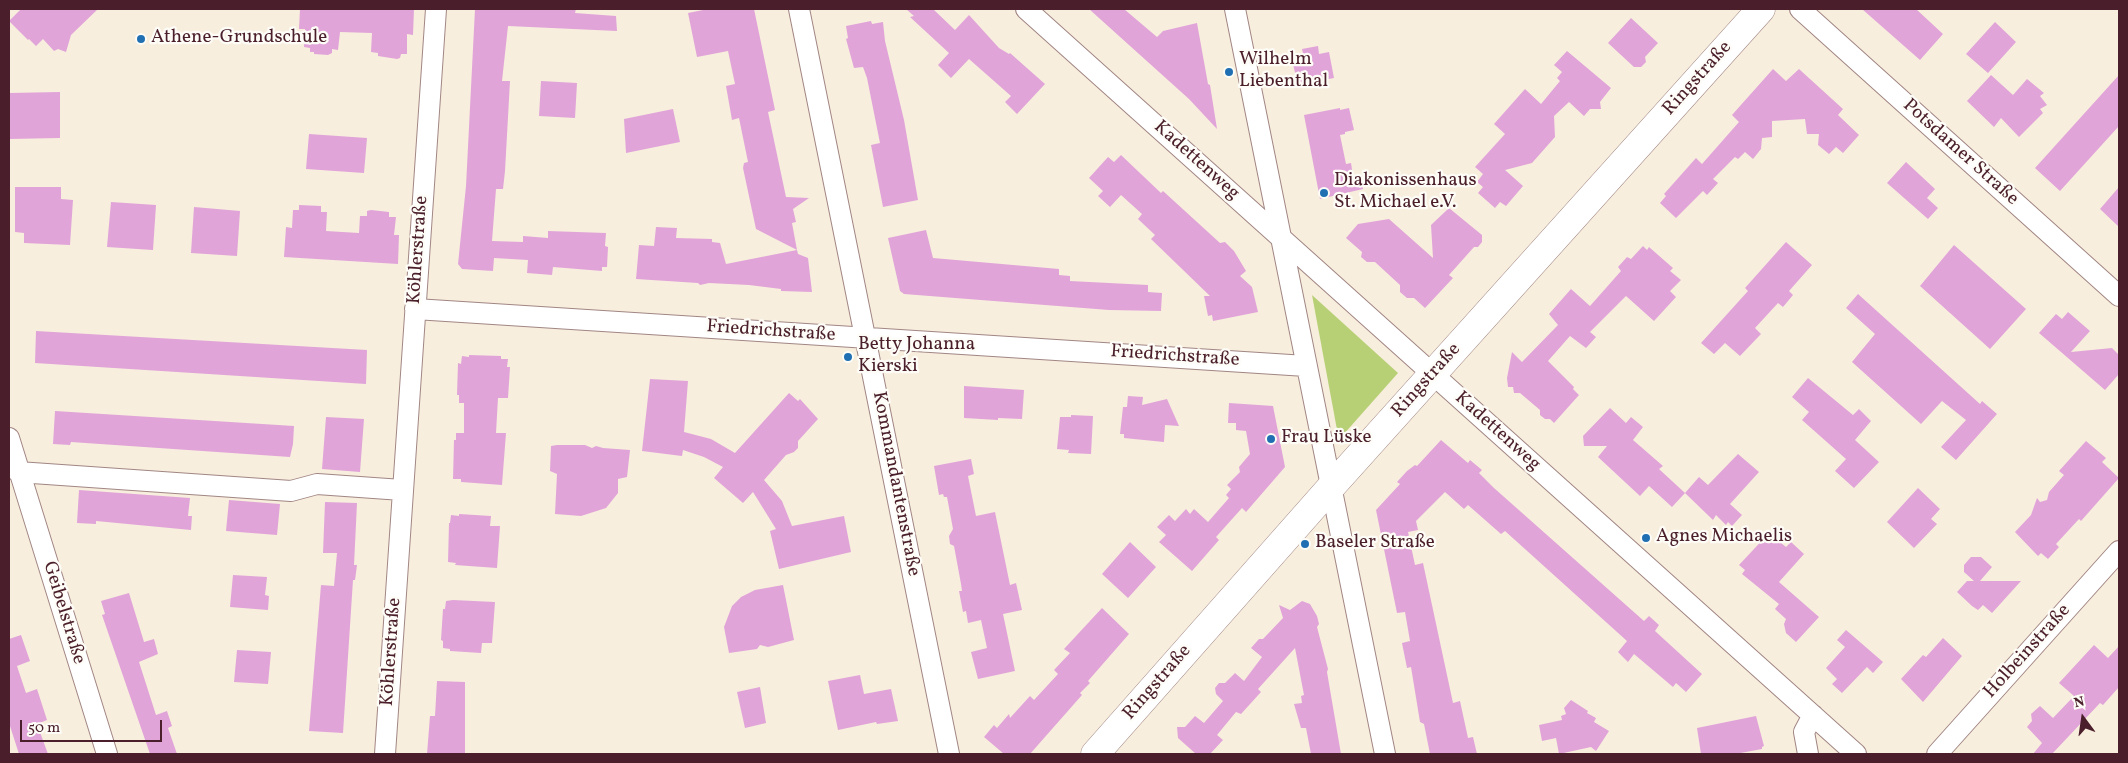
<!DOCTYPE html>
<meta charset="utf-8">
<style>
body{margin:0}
#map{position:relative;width:2128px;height:763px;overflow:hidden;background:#f8eedd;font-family:Vollkorn,serif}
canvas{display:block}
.frame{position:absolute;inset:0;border:10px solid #4a1f2b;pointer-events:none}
.north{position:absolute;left:2058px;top:693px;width:50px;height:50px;-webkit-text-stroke:4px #fdfcf7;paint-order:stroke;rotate:346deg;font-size:14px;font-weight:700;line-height:20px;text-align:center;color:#4a1f2b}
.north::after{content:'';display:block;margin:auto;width:18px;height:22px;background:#4a1f2b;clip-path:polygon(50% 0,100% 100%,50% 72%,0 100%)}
.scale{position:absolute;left:20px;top:720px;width:142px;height:22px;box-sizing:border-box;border:2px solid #4a1f2b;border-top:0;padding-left:6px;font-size:15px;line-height:18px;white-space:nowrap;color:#4a1f2b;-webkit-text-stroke:4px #fdfcf7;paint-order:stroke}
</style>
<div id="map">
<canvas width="2128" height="763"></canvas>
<div class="frame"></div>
<div class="north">N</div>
<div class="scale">50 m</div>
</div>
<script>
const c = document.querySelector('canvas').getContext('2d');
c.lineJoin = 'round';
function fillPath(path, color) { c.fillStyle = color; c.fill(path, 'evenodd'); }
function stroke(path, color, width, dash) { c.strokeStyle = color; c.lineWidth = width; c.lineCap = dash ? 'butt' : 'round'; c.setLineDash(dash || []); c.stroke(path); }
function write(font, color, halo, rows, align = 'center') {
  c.font = font + ' Vollkorn,serif'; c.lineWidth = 4.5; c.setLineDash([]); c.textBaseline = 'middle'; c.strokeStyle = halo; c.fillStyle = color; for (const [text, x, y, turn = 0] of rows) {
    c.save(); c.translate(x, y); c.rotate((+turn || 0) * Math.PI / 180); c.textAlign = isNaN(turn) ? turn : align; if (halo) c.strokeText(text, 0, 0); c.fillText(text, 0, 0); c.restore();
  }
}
const green = new Path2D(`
 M1312,295l86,78 -55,62h-5z`);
const building = new Path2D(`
 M21,9h77l-27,26 -5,17 -8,-3 -4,2 -11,-12 -7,7 -7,-7 -1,1 -19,-19z
 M300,9h114l-1,26 -6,-1v20h-6l-1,4 -3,1 -19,-3v-3l-7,-1 1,-19 -32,-1 -2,18 -6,-1v4l-4,2 -14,-1v-2h-4v-4l-6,-1 1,-18h-6z
 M475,9h101l-1,4 41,3 1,15 -109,-5 -6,55h8l-5,90 -2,18h-7l-4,52 31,1v-6l25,2v-7l58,2 -1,13 3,1 -1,20h-5v4l-49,-4 -1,8 -25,-2 1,-13 -34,-2 -1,13 -31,-2 -4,-5 8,-78z
 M708,9h46l21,101 -7,2 18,85 23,1 -16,11 3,13 -4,1 5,27 -41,-21 -13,-61 1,-5 4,-1 -9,-44 -7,2 -6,-34 9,-2 -7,-33 -31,6 -9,-44z
 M906,9h27l22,21 14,-15 30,33 10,6 1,-1 35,31 -28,30 -12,-12 6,-6 -42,-37 -18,19 -13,-13 11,-12 -39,-36 4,-1z
 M1089,9h35l33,28 6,-6 34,-8 11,61 2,1 7,44 -28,-30z
 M1862,9h54l27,25 -23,26z
 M1631,18l27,25 -13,14 1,5 -5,5h-7l-26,-24z
 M871,21l1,3 11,-2 2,19 19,79 14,80 -35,7 -12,-62 9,-2 -13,-65 -4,-11 -9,1 -8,-29 2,-1 -2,-12z
 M1995,22l21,20 -28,31 -22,-19z
 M1318,46l1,8 10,-2 5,26 -36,7 -6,-25 12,-2 -2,-9z
 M1567,51l44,37 -11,14 1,7h-11l-6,7 -15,-14 -15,14 1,21 -23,26 -27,7 18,16 -17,20 -6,-4 -5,6 -17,-15 5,-6 -6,-5 6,-8 -8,-7 30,-33 -11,-10 31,-35 16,15 19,-23 -3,-3 5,-6 -8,-7z
 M1773,69l13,12 13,-12 44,40 -5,6 21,20 -16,18 -7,-6 -7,7 -11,-9 1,-11h-12l-2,-15 -33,2v16l-10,1 -1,11 -8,10 -8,-7 -7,7 -3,-2 -22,22 5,4 -11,12 -4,-4 -27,27 -16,-15 6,-7 -2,-2 32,-36 6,6 37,-42 -7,-7z
 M1991,75l22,20 14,-16 17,14 -4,3 7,9 -7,4 3,4 -24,24 -18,-19 -7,9 -27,-26z
 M2119,75v51l-59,65 -25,-23z
 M541,81l36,2 -2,35 -36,-2z
 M60,92v46l-51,1v-46z
 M1340,108v2l9,-2 5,22 -9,2v2l-5,1 6,29 5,-1 2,13 8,-1 2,14 -43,10 -16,-84z
 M673,109l7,33 -54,11 -2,-34z
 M309,134l58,4 -3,35 -58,-4z
 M1121,155l40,38 2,-2 57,52 5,-1 9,9 12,20 -6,5 12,11 6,25 -45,9 -1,-6 -4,1 -4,-20h6l-59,-57 4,-4 -17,-16 4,-5 -21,-19 -11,12 -12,-11 5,-5 -14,-13 19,-21 6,5z
 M1906,162l29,27 -8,9 11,10 -10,11 -41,-36z
 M15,187h46v12l12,1 -3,45 -46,-2v-10l-9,-1z
 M2119,187v40l-19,-18z
 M111,202l45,3 -3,45 -46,-3z
 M299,205l22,1v6h6l-1,19 33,2 1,-17h7v-5l4,-1 18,2v5h7l-2,18h5l-1,29 -114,-7 2,-30 6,1 1,-18h6z
 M194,207l46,4 -3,45 -46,-3z
 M1449,208l33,27v7l-4,5h-4l-25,28 4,3 -28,30 -11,-10h-7l-7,-6v-7l-25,-23h-8l-6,-5 1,-5 -16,-14 12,-14 31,-5 44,39 -2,-33z
 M656,227l21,1 -1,10 36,1v3l8,1 6,21 71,-14 1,4 10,4 4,34 -31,-1v-2l-32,-4 -40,-2 -9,2 -2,-2 -62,-4 3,-34 15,1z
 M926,230l7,28 126,11v6l11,1v5l78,4v7l14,1 -1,18 -52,-1 -205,-16 -4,-3 -12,-53z
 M1786,242l26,23 -23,26 4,4 -10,12 -5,-4 -23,25 6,6 -21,22 -15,-13 -11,11 -13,-11 47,-52 -3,-3z
 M1954,245l72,64 -36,40 -70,-63z
 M1643,246l4,4 2,-3 24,21 -3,3 11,9 -11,11 6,6 -22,24 -28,-25 -36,36 6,5 -10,11 -16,-12 -22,25 26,26 -1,2 6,6 -25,28 -4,-4h-5l-5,-4v-5l-20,-17h-6l-1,-6h-5l-1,-9 5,-26 10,10 36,-37 -9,-11 22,-25 19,17 31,-35 -3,-4 9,-10 4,2z
 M1858,294l122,110 2,-3 15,13 -41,46 -15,-13 25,-27 -24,-19 -21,23 -69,-62 23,-28 -29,-26z
 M2068,312l22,19 -19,21 41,-4 7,7v19l-14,16 -66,-57 17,-19 6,5z
 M36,331l331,19 -1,34 -331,-21z
 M469,355l32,1v3h7l-1,8h3l-2,31h-10l-2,35h10l-4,52 -41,-3v-3h-8l1,-39h2v-7h8v-30h-5v-8h-2l1,-32 3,1 1,-8 7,1z
 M1808,378l45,37 6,-6 12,12 -16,19 24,22 -25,26 -19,-17 11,-12 -44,-39 7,-8 -17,-15z
 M650,379l38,2 -4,51 27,7 24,14 54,-60 9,8 2,-2 18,20 -20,22v7l-4,4 -8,3 -22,25 18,21 10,25 52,-10 7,36 -72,17 -9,-38 6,-2 -23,-37 -10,11 -29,-25 9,-11 -19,-10 -21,-7 -1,6 -40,-5z
 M964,386l60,4 -2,29 -24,-1v2l-34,-2z
 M1128,396l15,1 -1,8 25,-6 12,27 -14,-1 -1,17 -40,-4v-4h-4l3,-27h4z
 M1229,403l44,3 12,61 -39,45 -4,-4 -26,29 3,3 -27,31 -33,-29 7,-7 -9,-8 12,-12 6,6 11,-12 4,5 4,-5 14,13 21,-24 -3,-3 5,-6 -4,-4 13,-13 -1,-5 11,-13 -4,-23 -10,-1v-7h-8z
 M1610,408l16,15 5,-6 12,10 -10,13 30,26 -4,3 26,24 -13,14 -23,-21 -9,10 -42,-39 9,-11h-23l-1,-10z
 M55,411l239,15 -1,18 -3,13 -219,-15 -1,3 -17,-1z
 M1071,415l22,1 -2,38 -23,-1 1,-3 -12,-1 3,-32h11z
 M326,417l38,2 -4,53 -38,-3z
 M1441,440l27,23 2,-3 12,10 -3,3 15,15 150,133 5,-5 10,9 -4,6 47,43 -16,18 -10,-9 -3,4 -39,-33 -6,8 -10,-10 9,-11 -122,-110 -4,3 -33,-29 -4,4 -19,-17 -29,29 2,9 -10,2 7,33 8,-2 30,140 7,-2 8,37 5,-1 4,17h-47l-6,-30 -4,-2 -9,-55 -4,1 -5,-25 8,-2 -5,-29 -8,1 -21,-103 24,-26 -3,-2 10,-11 8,-6 2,1z
 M2086,441l20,17 -4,4 17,16 -38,43 -2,-2 -23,25 3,3 -11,12 -7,-6 -3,3 -23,-24 16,-17 6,-17 3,4 7,-2 2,-8 15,-17 -5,-4z
 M557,445h28l7,3 4,-2 7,2 27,2 -3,27 -9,2v14l-12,15 -25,8 -26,-2 2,-40 -7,-3 1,-25z
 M1738,454l21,18 -29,32 12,11 -10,11 -4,-4 -2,3 -10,-10 -3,5 -28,-27 14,-16 9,8z
 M971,459l3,15 -6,2 8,40 19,-4 15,73 6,-2 6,27 -19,4 12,57 -37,8 -7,-27 16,-4 -6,-28 -13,3 -2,-12 -3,1 -4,-21h3l-1,-7 -7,-38 -4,-2 -1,-8 4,-7 -6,-32h-3l-1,-3 -4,1 -5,-29z
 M1918,488l22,21 -9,10 6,5 -23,24 -27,-26z
 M79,490l111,8 -2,18h4l-1,14 -95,-9v3l-19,-1z
 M229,500l51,4 -3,31 -51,-4z
 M325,502l32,1 -3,62h3l-2,15h-2l-10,153 -34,-2 12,-146 13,1 3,-33h-14z
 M459,514l32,2 -1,10h10l-3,42 -42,-3 1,-2 -8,-1 1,-39h1l1,-8 8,1z
 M1769,533l17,14 5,-5 13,12 -25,28 40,35 -23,25 -10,-9 -2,-9 2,-5 -11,-10 4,-5 -37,-30 3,-4 -6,-5z
 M1130,542l26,25 -28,31 -26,-24z
 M1971,557h10l11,10 -12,14h41l-29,32 -9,-8 -5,5 -6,-4 -15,-14 10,-11h7l-10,-9v-7z
 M233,575l34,2 -2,18 4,1 -1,14 -38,-3z
 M783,585l11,55 -26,7 -8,-2 -3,4 -28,4 -5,-26 8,-21 9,-9 14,-7z
 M129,593l15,49 10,-3 4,15 -19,8 17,53 11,-4 5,15 -4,2 9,26h-27l-48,-139 3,-1 -4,-13z
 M453,600l42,2 -3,41h-10l-1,10 -31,-2v-2l-7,-1v-7l-2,-1 2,-31h2l1,-8z
 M1302,601l8,3 7,12 2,8 -2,3 11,42 -1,3 14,82h-30l-5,-26h-5l-7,-24 8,-1 -1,-7 3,-1 -9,-47 -37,41 3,3 -20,22 -5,-2 -19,23 6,5 -13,14h-14l-18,-16 -1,-11h8l10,-11 9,7 19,-22 -7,-7 -1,-6 4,-5h6l10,-10 9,8 18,-24 -11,-9 8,-9h4l20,-21 -4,-13 11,5z
 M1102,608l27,26 -41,47 2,2 -10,10 2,2 -52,59h-26l-20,-17 10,-12 3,3 12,-14 1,4 20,-22 4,4 24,-26 -4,-4 16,-17 -6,-4z
 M1846,630l37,32 -10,11 -6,-6 -25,26 -10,-9 5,-5 -11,-11 19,-21 -8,-7z
 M21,635l9,26 -13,5 9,27 11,-4 10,31 -10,4 11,30h-29l-10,-31v-84z
 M1943,638l19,18 -39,46 -22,-23 22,-24 3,2z
 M2094,645l14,13 11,-12v41l-16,18 -3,-2 -48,51h-19l9,-11 -15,-16 5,-6 -1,-7 9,-8 13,12 21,-22 -15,-13z
 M237,650l34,2 -3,32 -34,-2z
 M860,675l4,19 27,-5 7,32 -21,3 -1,-2 -38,8 -10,-49z
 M437,681l28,1v72h-38l3,-38h5z
 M760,687l6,36 -21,5 -8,-36z
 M1571,700l17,11 -1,2 9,5 -2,4 15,9 -13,20 -5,-4 -32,7 -3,-16 -14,3 -3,-16 23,-5 -1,-4 5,-2 -2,-6z
 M1756,716l8,30 -2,1v2l-27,5h-34l-4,-26z`);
const street = new Path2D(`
 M799,9l150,745
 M1026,9l830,745
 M1235,9l150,745
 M1800,9l319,287
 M415,309l891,57
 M9,438l98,316
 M18,472l273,19 26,-7 85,6
 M385,754l51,-745
 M1808,754l-4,-22 9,-17
 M1937,754l182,-203`);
const secondary = new Path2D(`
 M1095,754l236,-267 430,-478`);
const markers = [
 [141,39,5,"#1f6fb2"],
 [1229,72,5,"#1f6fb2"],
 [1324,193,5,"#1f6fb2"],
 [848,357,5,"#1f6fb2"],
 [1271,439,5,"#1f6fb2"],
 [1646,538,5,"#1f6fb2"],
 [1305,544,5,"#1f6fb2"]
];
const poiNames = [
 ["Athene-Grundschule",151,39],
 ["Wilhelm",1239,61],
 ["Liebenthal",1239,83],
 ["Diakonissenhaus",1334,182],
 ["St. Michael e.V.",1334,204],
 ["Betty Johanna",858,346],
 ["Kierski",858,368],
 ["Frau Lüske",1281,439],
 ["Agnes Michaelis",1656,538],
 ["Baseler Straße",1315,544]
];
const streetNames = [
 ["Ringstraße",1698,79,-48],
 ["Potsdamer Straße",1960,153,42],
 ["Kadettenweg",1196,161,42],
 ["Köhlerstraße",419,250,-86],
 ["Friedrichstraße",771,332,4],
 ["Friedrichstraße",1175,357,4],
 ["Ringstraße",1427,381,-48],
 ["Kadettenweg",1497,432,42],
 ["Kommandantenstraße",895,484,79],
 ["Geibelstraße",63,613,73],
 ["Köhlerstraße",392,652,-86],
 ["Holbeinstraße",2028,652,-48],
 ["Ringstraße",1158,683,-49]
];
fillPath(green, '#b7d076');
fillPath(building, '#e0a4d9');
stroke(street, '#a18684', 22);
stroke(secondary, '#a18684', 29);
stroke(street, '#fff', 20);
stroke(secondary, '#fff', 28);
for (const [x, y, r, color] of markers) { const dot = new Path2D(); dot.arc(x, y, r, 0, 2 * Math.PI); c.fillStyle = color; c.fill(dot); stroke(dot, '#fdfcf7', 2); }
write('19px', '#4a1f2b', '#fdfcf7', poiNames, 'left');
write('19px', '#4a1f2b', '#fdfcf7', streetNames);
</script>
